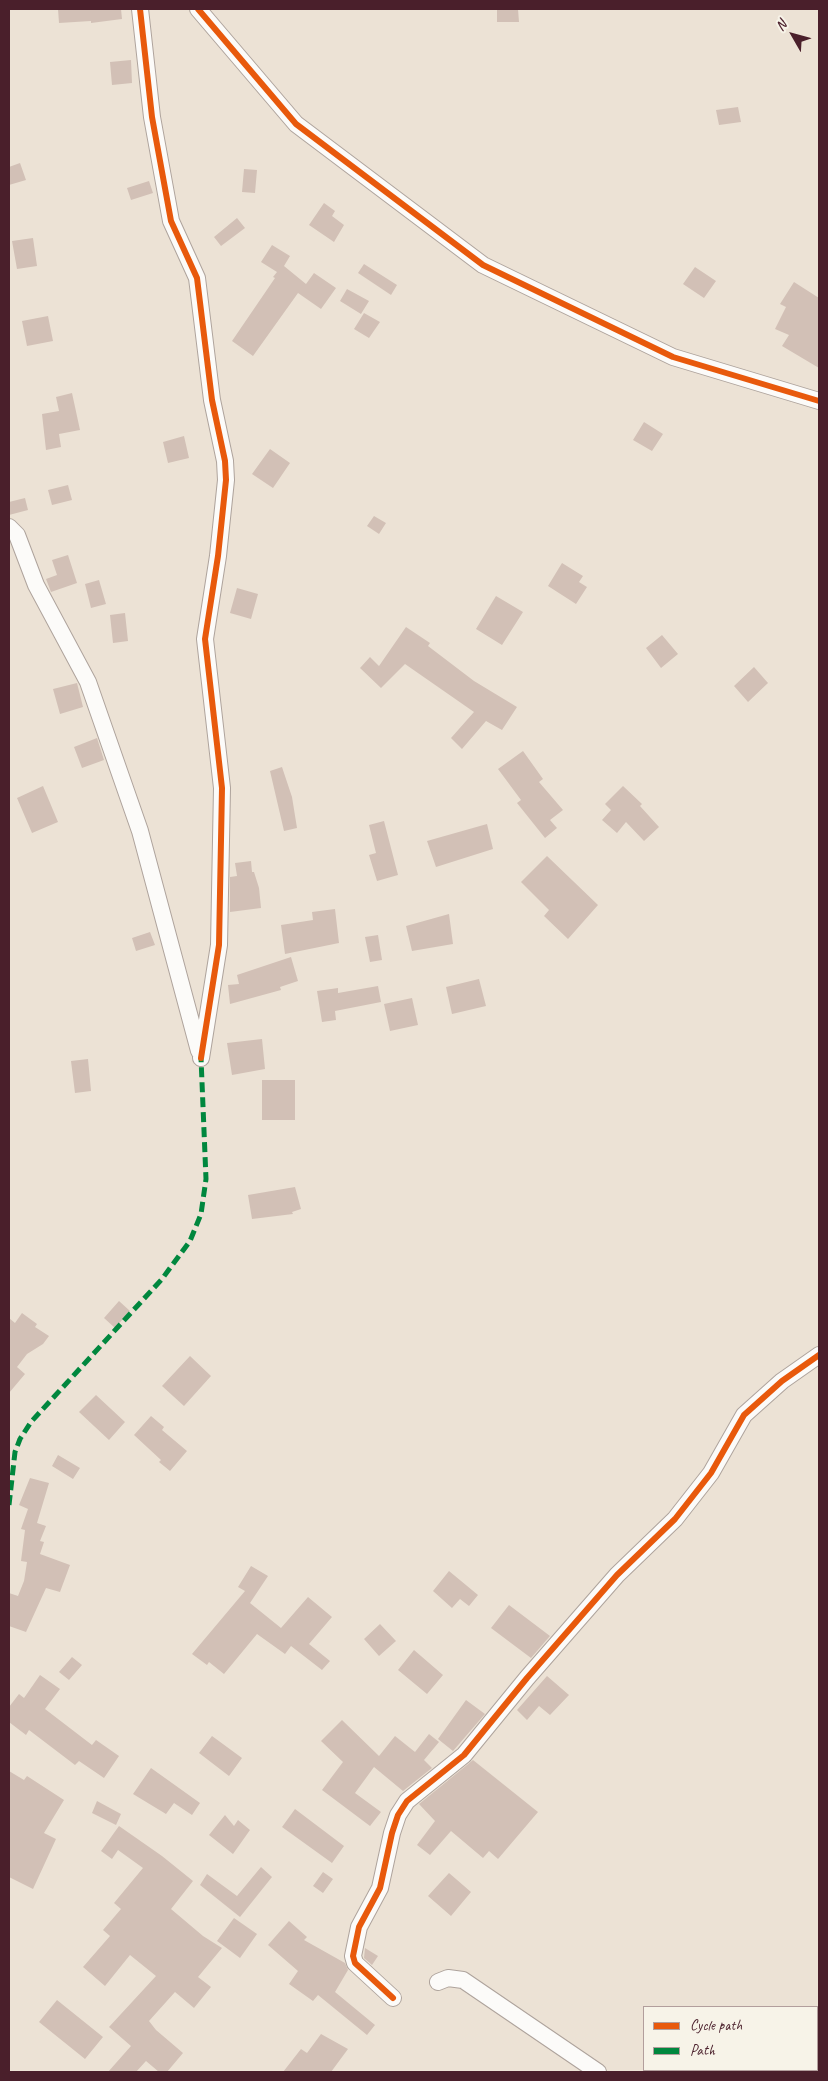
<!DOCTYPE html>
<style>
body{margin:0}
#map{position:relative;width:828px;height:2081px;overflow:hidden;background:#ece2d5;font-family:Caveat,sans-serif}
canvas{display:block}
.frame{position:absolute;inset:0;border:10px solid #4a1f2b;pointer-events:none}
.legend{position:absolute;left:643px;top:2006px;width:175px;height:65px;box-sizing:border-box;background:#f7f3e8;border:1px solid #b29e9c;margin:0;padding:6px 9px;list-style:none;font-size:15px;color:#4a1f2b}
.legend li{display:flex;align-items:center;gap:10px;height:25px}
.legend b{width:25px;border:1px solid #b29e9c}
.north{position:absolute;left:768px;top:10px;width:50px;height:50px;-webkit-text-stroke:4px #f7f3e8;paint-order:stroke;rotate:308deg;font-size:14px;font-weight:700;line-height:20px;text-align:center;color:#4a1f2b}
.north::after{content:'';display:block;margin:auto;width:18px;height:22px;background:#4a1f2b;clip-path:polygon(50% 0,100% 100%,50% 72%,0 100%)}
</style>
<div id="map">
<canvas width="828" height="2081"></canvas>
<div class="frame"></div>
<ul class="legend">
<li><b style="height:6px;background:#e8590c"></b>Cycle path</li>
<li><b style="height:6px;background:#00873e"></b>Path</li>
</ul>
<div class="north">N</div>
</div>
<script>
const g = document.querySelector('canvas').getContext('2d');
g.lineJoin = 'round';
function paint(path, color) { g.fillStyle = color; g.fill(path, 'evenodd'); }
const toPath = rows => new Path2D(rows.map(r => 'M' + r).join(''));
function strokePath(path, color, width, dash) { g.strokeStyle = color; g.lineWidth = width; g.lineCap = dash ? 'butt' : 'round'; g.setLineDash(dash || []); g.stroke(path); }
paint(toPath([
 [58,9,121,9,122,19,91,23,91,21,59,23],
 [497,9,518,9,519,22,497,22],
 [131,60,132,83,112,85,110,62],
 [738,107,741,122,719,125,716,110],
 [20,163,26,180,9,185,9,167],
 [244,169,257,170,255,193,242,192],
 [149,181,153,193,131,200,127,188],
 [324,203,335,211,332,216,344,225,334,242,309,225],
 [237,218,245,228,221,246,214,237],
 [33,238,37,266,17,269,12,241],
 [272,245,290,256,284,266,306,284,314,273,336,288,321,309,298,293,253,356,232,341,275,278,273,277,277,272,261,262],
 [364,264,397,285,391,295,358,273],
 [695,267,716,281,704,298,683,284],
 [794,282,819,298,819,368,782,346,789,335,775,329,786,307,780,304],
 [347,289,369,301,361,314,340,301],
 [364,313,380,322,369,338,354,329],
 [48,316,53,341,27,346,22,321],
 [72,393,80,430,59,434,61,447,46,450,42,414,59,411,56,397],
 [644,422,663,434,652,451,633,440],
 [184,436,189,458,168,463,163,442],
 [270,449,290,463,273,488,252,474],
 [68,485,72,500,52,505,48,490],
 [25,498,28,510,9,515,9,502],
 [374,516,386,523,379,534,367,526],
 [68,555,77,583,51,592,46,579,57,575,52,560],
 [562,563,583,576,579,582,587,587,576,604,548,586],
 [99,580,106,604,91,608,85,584],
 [237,588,258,594,251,619,230,613],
 [496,596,523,612,502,645,476,629],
 [125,613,128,641,113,643,110,615],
 [406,627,430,643,428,646,474,681,517,707,502,730,486,721,462,749,451,738,474,712,405,664,381,688,360,668,370,657,379,666],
 [662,635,678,654,661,668,646,648],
 [754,667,768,683,748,702,734,686],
 [77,683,83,707,60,714,53,689],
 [97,738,104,760,82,768,74,747],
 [523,751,543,779,539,782,563,810,550,820,557,828,545,838,517,803,521,800,498,769],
 [282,767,292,797,297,828,284,831,270,771],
 [43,786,58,822,32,833,17,798],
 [623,786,642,804,640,806,659,827,644,841,626,822,617,833,602,820,611,810,605,804],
 [384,821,398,875,377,881,369,855,376,853,369,825],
 [487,824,493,849,436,867,427,841],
 [547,856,598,905,568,939,544,916,549,910,521,882],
 [251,861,252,872,254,872,259,888,261,908,230,912,230,877,237,876,235,863],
 [335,909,339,943,285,954,281,925,313,920,312,912],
 [449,914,453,944,412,951,406,926],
 [150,932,155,945,136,951,132,938],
 [378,935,382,960,370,962,365,937],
 [291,957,298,981,280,987,281,990,230,1004,228,985,239,984,237,975],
 [479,979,486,1006,452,1014,446,987],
 [378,986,381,1002,335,1011,336,1020,322,1022,317,991,338,988,338,993],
 [412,998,418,1025,390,1031,384,1004],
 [262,1039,265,1069,232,1075,227,1043],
 [88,1059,91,1091,75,1093,71,1061],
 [262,1080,295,1080,295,1120,262,1120],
 [295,1187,301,1209,292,1212,293,1214,252,1219,248,1195],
 [119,1301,130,1311,115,1328,104,1318],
 [22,1313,37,1324,35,1327,49,1336,43,1344,27,1354,17,1367,25,1374,9,1393,9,1318,15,1323],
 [190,1356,211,1376,184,1406,162,1386],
 [96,1395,125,1422,109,1440,79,1412],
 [151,1416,164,1427,162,1430,187,1451,170,1471,159,1462,161,1460,134,1435],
 [58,1455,80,1468,73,1479,52,1466],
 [30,1478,49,1483,37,1523,46,1526,40,1541,44,1542,40,1554,70,1565,60,1592,46,1588,26,1632,9,1626,9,1593,18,1596,24,1581,27,1562,21,1561,25,1530,21,1529,28,1509,19,1505],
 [251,1566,268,1576,250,1603,281,1628,308,1597,332,1617,309,1644,330,1661,322,1670,291,1646,285,1654,257,1634,224,1674,209,1662,207,1665,192,1654,245,1591,238,1587],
 [449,1571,478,1595,469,1606,460,1599,452,1608,433,1591],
 [509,1605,550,1636,531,1658,491,1628],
 [380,1624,396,1641,379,1656,364,1639],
 [414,1650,443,1675,427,1694,398,1670],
 [72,1657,82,1665,69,1680,59,1672],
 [40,1675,60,1689,45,1709,92,1745,96,1740,119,1756,104,1778,79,1761,75,1765,29,1730,26,1735,9,1722,9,1707,19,1694,24,1698],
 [547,1676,569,1695,550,1715,539,1706,527,1720,517,1710],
 [466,1700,485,1714,453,1751,438,1739],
 [342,1720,379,1756,395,1736,415,1752,429,1734,439,1742,424,1760,432,1768,403,1791,374,1767,355,1793,381,1812,370,1826,322,1790,343,1762,321,1741],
 [212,1736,242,1758,229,1776,199,1753],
 [473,1760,538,1812,498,1859,489,1851,483,1858,451,1831,430,1855,417,1845,435,1821,419,1804],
 [151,1768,200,1803,192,1815,174,1803,166,1814,133,1794],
 [9,1771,24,1780,27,1776,64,1800,44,1833,56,1839,33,1889,9,1877],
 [97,1801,121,1814,116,1825,92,1813],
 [295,1809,344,1846,332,1863,282,1827],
 [225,1815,234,1826,238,1820,250,1830,233,1854,209,1835],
 [119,1826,162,1856,193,1881,171,1909,203,1936,222,1948,198,1977,211,1987,194,2008,175,1992,149,2021,156,2030,183,2053,167,2072,159,2072,146,2061,136,2072,108,2072,131,2046,109,2027,156,1976,130,1955,105,1986,83,1967,110,1936,103,1930,121,1909,114,1903,143,1868,118,1850,112,1859,101,1851],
 [261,1867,272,1877,240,1917,200,1885,207,1874,237,1896],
 [323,1872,333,1879,323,1893,313,1886],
 [449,1873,471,1892,451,1916,428,1896],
 [234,1918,257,1934,240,1958,217,1941],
 [289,1921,307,1937,304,1940,345,1963,348,1970,335,1992,375,2025,367,2035,318,1995,313,2001,289,1984,298,1971,268,1945],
 [365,1948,378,1956,372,1965,364,1958],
 [57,2000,103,2037,85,2059,39,2022],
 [321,2034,348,2049,331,2072,283,2072,301,2049,307,2053]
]), '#d2c0b6');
const minor = toPath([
 [140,9,152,117,171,221,197,278,212,400,225,461,226,480,218,556,205,639,222,788,219,945,201,1058],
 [198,9,296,124,483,265,673,357,819,401],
 [9,527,17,535,36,585,88,682,140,831,199,1051],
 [438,1982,448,1978,463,1980,598,2072],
 [393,1998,355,1963,353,1956,359,1927,380,1888,392,1833,398,1815,407,1801,464,1755,527,1678,617,1575,675,1519,711,1473,744,1415,782,1381,819,1355]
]);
strokePath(minor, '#aea39c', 18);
strokePath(minor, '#fcfbf9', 16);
strokePath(toPath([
 [9,1505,15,1452,20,1439,31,1422,162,1279,190,1241,201,1214,206,1179,201,1058]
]), '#00873e', 5, [10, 5]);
strokePath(toPath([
 [140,9,152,117,171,221,197,278,212,400,225,461,226,480,218,556,205,639,222,788,219,945,201,1058],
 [198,9,296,124,483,265,673,357,819,401],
 [393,1998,355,1963,353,1956,359,1927,380,1888,392,1833,398,1815,407,1801,464,1755,527,1678,617,1575,675,1519,711,1473,744,1415,782,1381,819,1355]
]), '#e8590c', 6);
</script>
